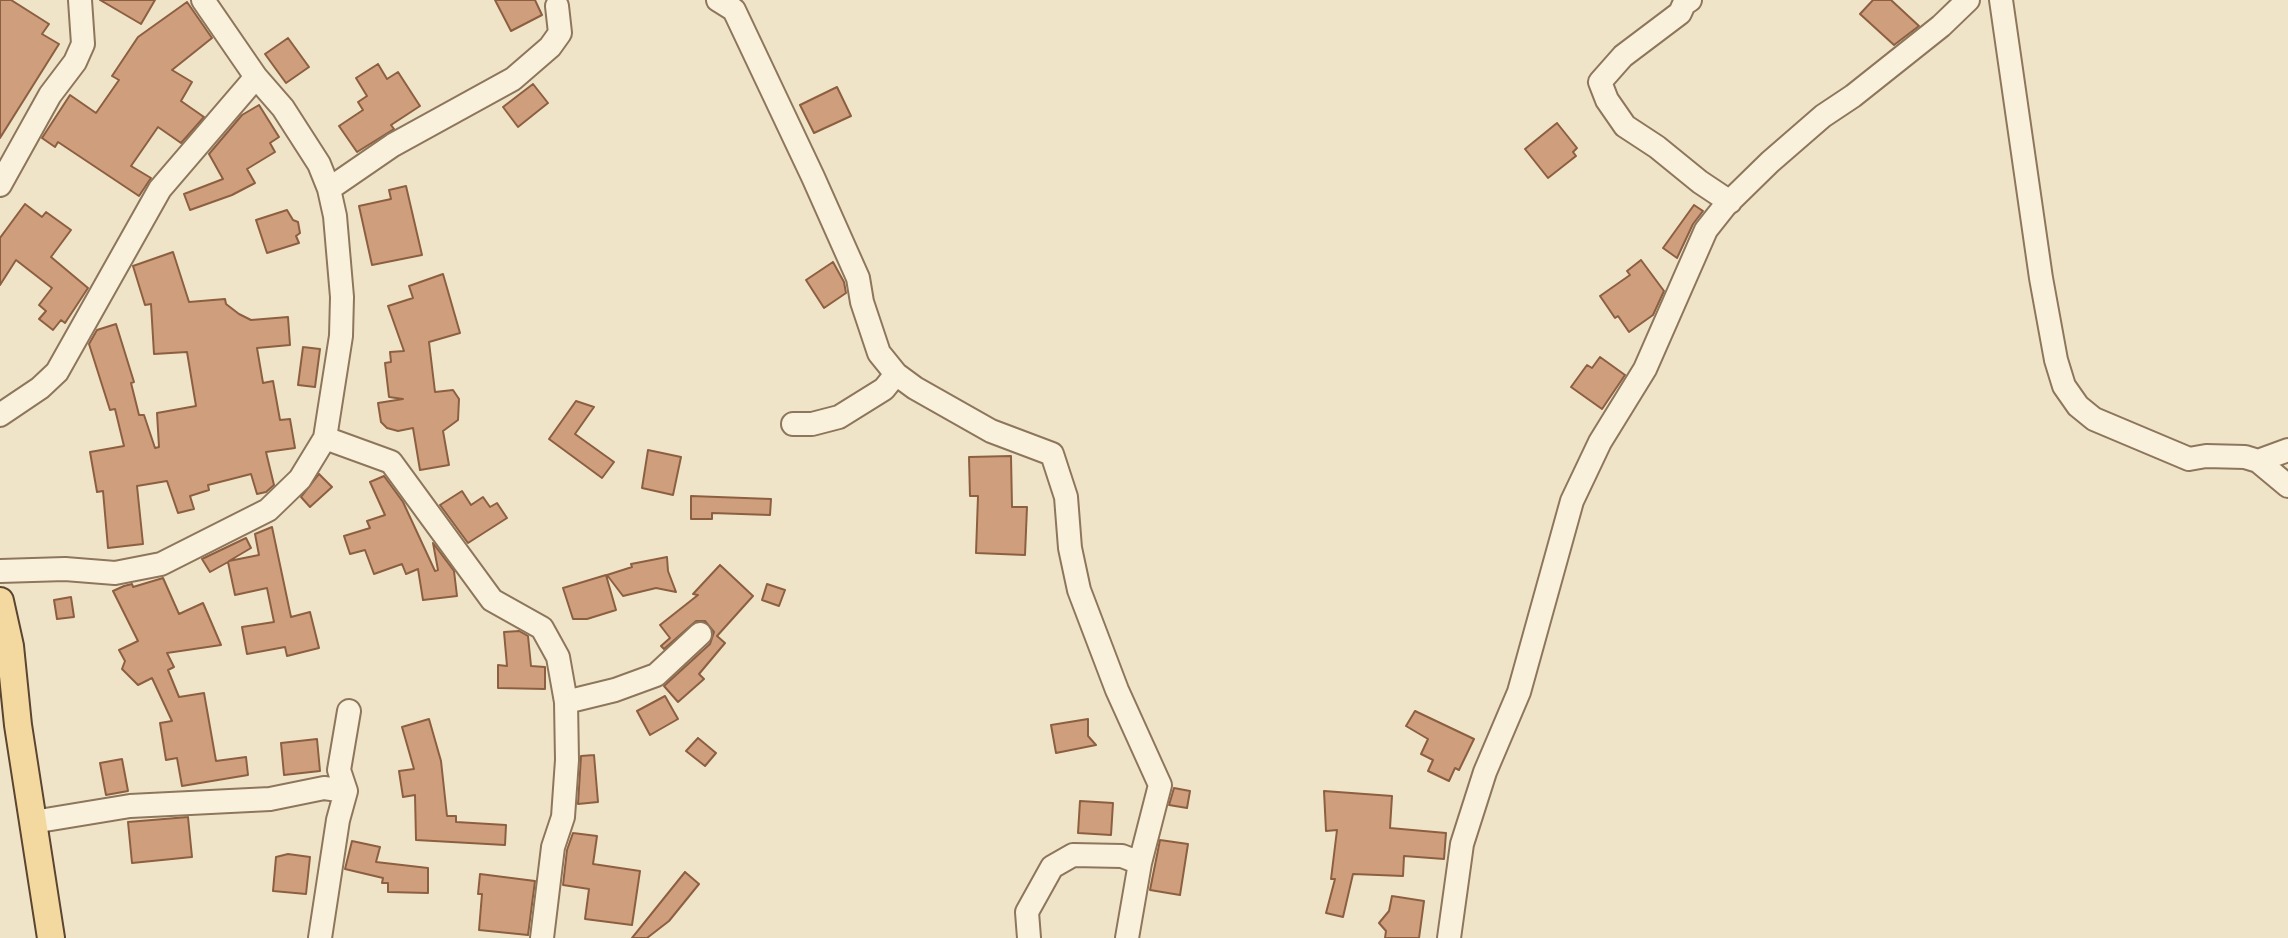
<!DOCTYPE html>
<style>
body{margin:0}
canvas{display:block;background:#f0e4c8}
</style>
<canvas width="2288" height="938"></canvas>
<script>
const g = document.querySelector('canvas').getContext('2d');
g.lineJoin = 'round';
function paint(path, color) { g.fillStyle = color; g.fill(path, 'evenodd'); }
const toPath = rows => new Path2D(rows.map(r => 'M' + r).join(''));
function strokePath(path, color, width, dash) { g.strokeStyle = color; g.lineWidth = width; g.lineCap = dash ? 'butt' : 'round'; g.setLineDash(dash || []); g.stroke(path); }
const building = toPath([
 [0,0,11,0,49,24,42,34,59,44,0,138,0,0],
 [100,0,155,0,141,24,100,0],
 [495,0,535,0,542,15,511,31,495,0],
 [1873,0,1891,0,1919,26,1894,45,1860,14,1873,0],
 [187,2,212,38,172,70,192,82,181,101,204,117,181,143,158,127,131,166,151,178,139,196,58,142,55,147,42,138,70,95,96,113,119,80,112,76,138,37,187,2],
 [288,38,309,67,286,83,265,54,288,38],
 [378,64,387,79,398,72,420,106,391,125,394,129,357,152,339,126,363,110,358,102,367,96,356,78,378,64],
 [533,84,548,103,518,127,503,107,533,84],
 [837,87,851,116,814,133,800,105,837,87],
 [259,105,279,137,270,143,275,152,247,169,255,183,232,195,190,210,184,194,223,179,209,154,242,115,259,105],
 [1557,123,1577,148,1573,152,1576,156,1548,178,1525,149,1557,123],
 [406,186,422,255,372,265,359,206,391,199,389,190,406,186],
 [25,204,42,217,46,212,71,230,51,257,88,288,65,323,61,320,53,330,39,319,46,311,39,305,52,288,16,260,0,285,0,238,25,204],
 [1694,205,1703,211,1693,224,1677,258,1663,248,1694,205],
 [287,210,293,220,298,222,300,233,296,236,299,243,267,253,256,220,287,210],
 [173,252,189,302,225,299,226,304,239,314,251,320,288,317,290,345,257,348,263,383,273,381,280,420,290,419,295,448,266,452,274,485,266,492,257,494,251,474,208,485,209,490,190,496,194,509,178,513,167,481,137,486,143,544,108,548,103,491,97,492,90,452,124,446,115,409,110,410,89,344,97,330,116,324,134,382,131,383,139,415,144,415,155,448,159,447,157,413,196,406,187,352,154,354,151,304,145,305,133,266,173,252],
 [1641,260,1664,291,1653,315,1629,332,1618,316,1615,318,1600,296,1630,275,1627,271,1641,260],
 [833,262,844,282,846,293,824,308,806,280,833,262],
 [443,274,460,333,429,342,435,392,453,390,459,399,458,420,443,431,449,465,420,470,413,428,398,431,387,428,381,422,378,403,403,399,389,397,385,363,391,362,390,352,404,351,388,306,413,298,409,286,443,274],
 [303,347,320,349,315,387,298,385,303,347],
 [1600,357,1625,375,1602,409,1571,387,1587,365,1592,368,1600,357],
 [576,401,594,407,575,434,614,462,602,478,549,439,576,401],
 [648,450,681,457,673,495,642,488,648,450],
 [1011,456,1012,507,1027,507,1025,555,976,553,978,496,970,496,969,457,1011,456],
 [319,474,332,487,310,507,301,497,319,474],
 [384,476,403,502,435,571,438,570,433,543,454,571,457,596,423,600,418,569,406,574,402,564,374,574,365,550,350,554,344,536,370,528,367,521,385,515,370,482,384,476],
 [462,491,471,505,483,497,490,507,497,503,507,518,468,543,440,505,462,491],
 [691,496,771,499,770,515,712,513,712,519,691,519,691,496],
 [272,527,291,617,310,612,319,648,287,656,285,647,247,654,242,627,274,622,267,588,235,595,228,562,210,572,202,559,246,538,251,548,229,561,259,555,255,534,272,527],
 [667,557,668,571,676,592,656,588,623,596,607,575,632,567,631,564,667,557],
 [720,565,753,596,717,636,725,643,699,674,704,679,678,702,664,686,710,644,714,632,705,621,696,621,664,649,661,646,670,638,660,625,698,595,693,594,720,565],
 [606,575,616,610,587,619,573,619,563,588,606,575],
 [163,578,179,614,203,603,221,645,167,653,174,667,168,670,179,697,204,693,216,761,246,757,248,775,182,786,177,758,166,760,160,723,172,721,152,678,138,685,122,669,125,661,119,650,138,641,113,591,124,586,132,584,133,587,163,578],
 [767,584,785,590,779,606,762,600,767,584],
 [71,597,74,617,57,619,54,600,71,597],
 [519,631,528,636,531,666,545,667,545,689,498,688,498,665,507,666,504,632,519,631],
 [665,696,678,719,650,735,637,711,665,696],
 [1415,711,1474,739,1459,770,1455,768,1449,781,1428,771,1433,760,1421,754,1428,739,1406,726,1415,711],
 [429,719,441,761,447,816,456,816,456,822,506,825,505,845,416,840,415,795,403,797,399,771,414,769,402,727,429,719],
 [1088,719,1088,736,1096,745,1056,753,1051,725,1088,719],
 [698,738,716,753,705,766,686,751,698,738],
 [317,739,320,771,284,775,281,743,317,739],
 [594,755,598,802,578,804,581,756,594,755],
 [122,759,128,791,106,795,100,763,122,759],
 [1174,788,1190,791,1187,808,1169,805,1174,788],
 [1324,791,1392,796,1390,828,1446,833,1444,859,1404,856,1403,876,1353,874,1343,917,1326,913,1335,879,1331,879,1337,830,1326,831,1324,791],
 [1080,801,1113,803,1111,835,1078,833,1080,801],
 [188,817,192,857,132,863,128,822,188,817],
 [573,833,597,836,593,864,640,871,632,925,585,919,589,889,563,885,567,850,573,833],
 [1160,840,1188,844,1180,895,1150,890,1160,840],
 [352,841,380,847,376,862,428,868,428,893,388,892,388,883,382,883,383,878,345,869,352,841],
 [288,854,310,857,306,894,273,891,276,857,288,854],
 [685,872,699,884,669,921,647,938,632,938,685,872],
 [480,874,535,881,528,935,479,930,482,894,478,894,480,874],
 [1392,896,1424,901,1419,938,1385,938,1386,931,1379,923,1389,911,1392,896]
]);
paint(building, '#cf9f7d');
strokePath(building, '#8d5f41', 2);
const minor = toPath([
 [718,0,734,10,813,177,858,278,862,302,879,353,896,374,915,388,991,431,1052,454,1066,497,1070,548,1079,590,1117,690,1160,785,1140,863,1127,938],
 [1690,0,1684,4,1680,13,1623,56,1600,82,1607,100,1625,126,1657,147,1700,182,1730,202],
 [2001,0,2041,278,2056,360,2064,386,2078,406,2094,419,2189,459,2206,456,2245,457,2258,461,2288,486],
 [0,185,50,95,75,62,83,44,80,0],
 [329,189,393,145,513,79,550,47,560,33,557,6],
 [0,415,40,388,57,372,160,189,256,77],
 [793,424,812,424,839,417,884,389,896,374],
 [325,438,391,462,492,600,542,628,558,657,566,702,567,760,563,817,553,847,542,938],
 [2258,461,2288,450],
 [0,571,65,569,115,573,161,564,268,510,300,479,325,438,341,336,342,297,335,216,329,189,319,164,283,108,256,77,203,0],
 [566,702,615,690,656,675,700,634],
 [346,791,339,770,349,711],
 [33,822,130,806,270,799,324,788,346,791,338,820,320,938],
 [1029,938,1027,912,1052,867,1073,855,1122,856,1140,863],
 [1449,938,1462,844,1485,772,1519,692,1572,501,1600,442,1645,369,1706,230,1725,206,1770,162,1823,116,1853,96,1941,26,1968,0]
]);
const major = toPath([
 [0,601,10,646,18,725,51,938]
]);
strokePath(minor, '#8d765c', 26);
strokePath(major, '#5b4430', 30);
strokePath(minor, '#faf1dc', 22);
strokePath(major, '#f3d9a0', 26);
</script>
